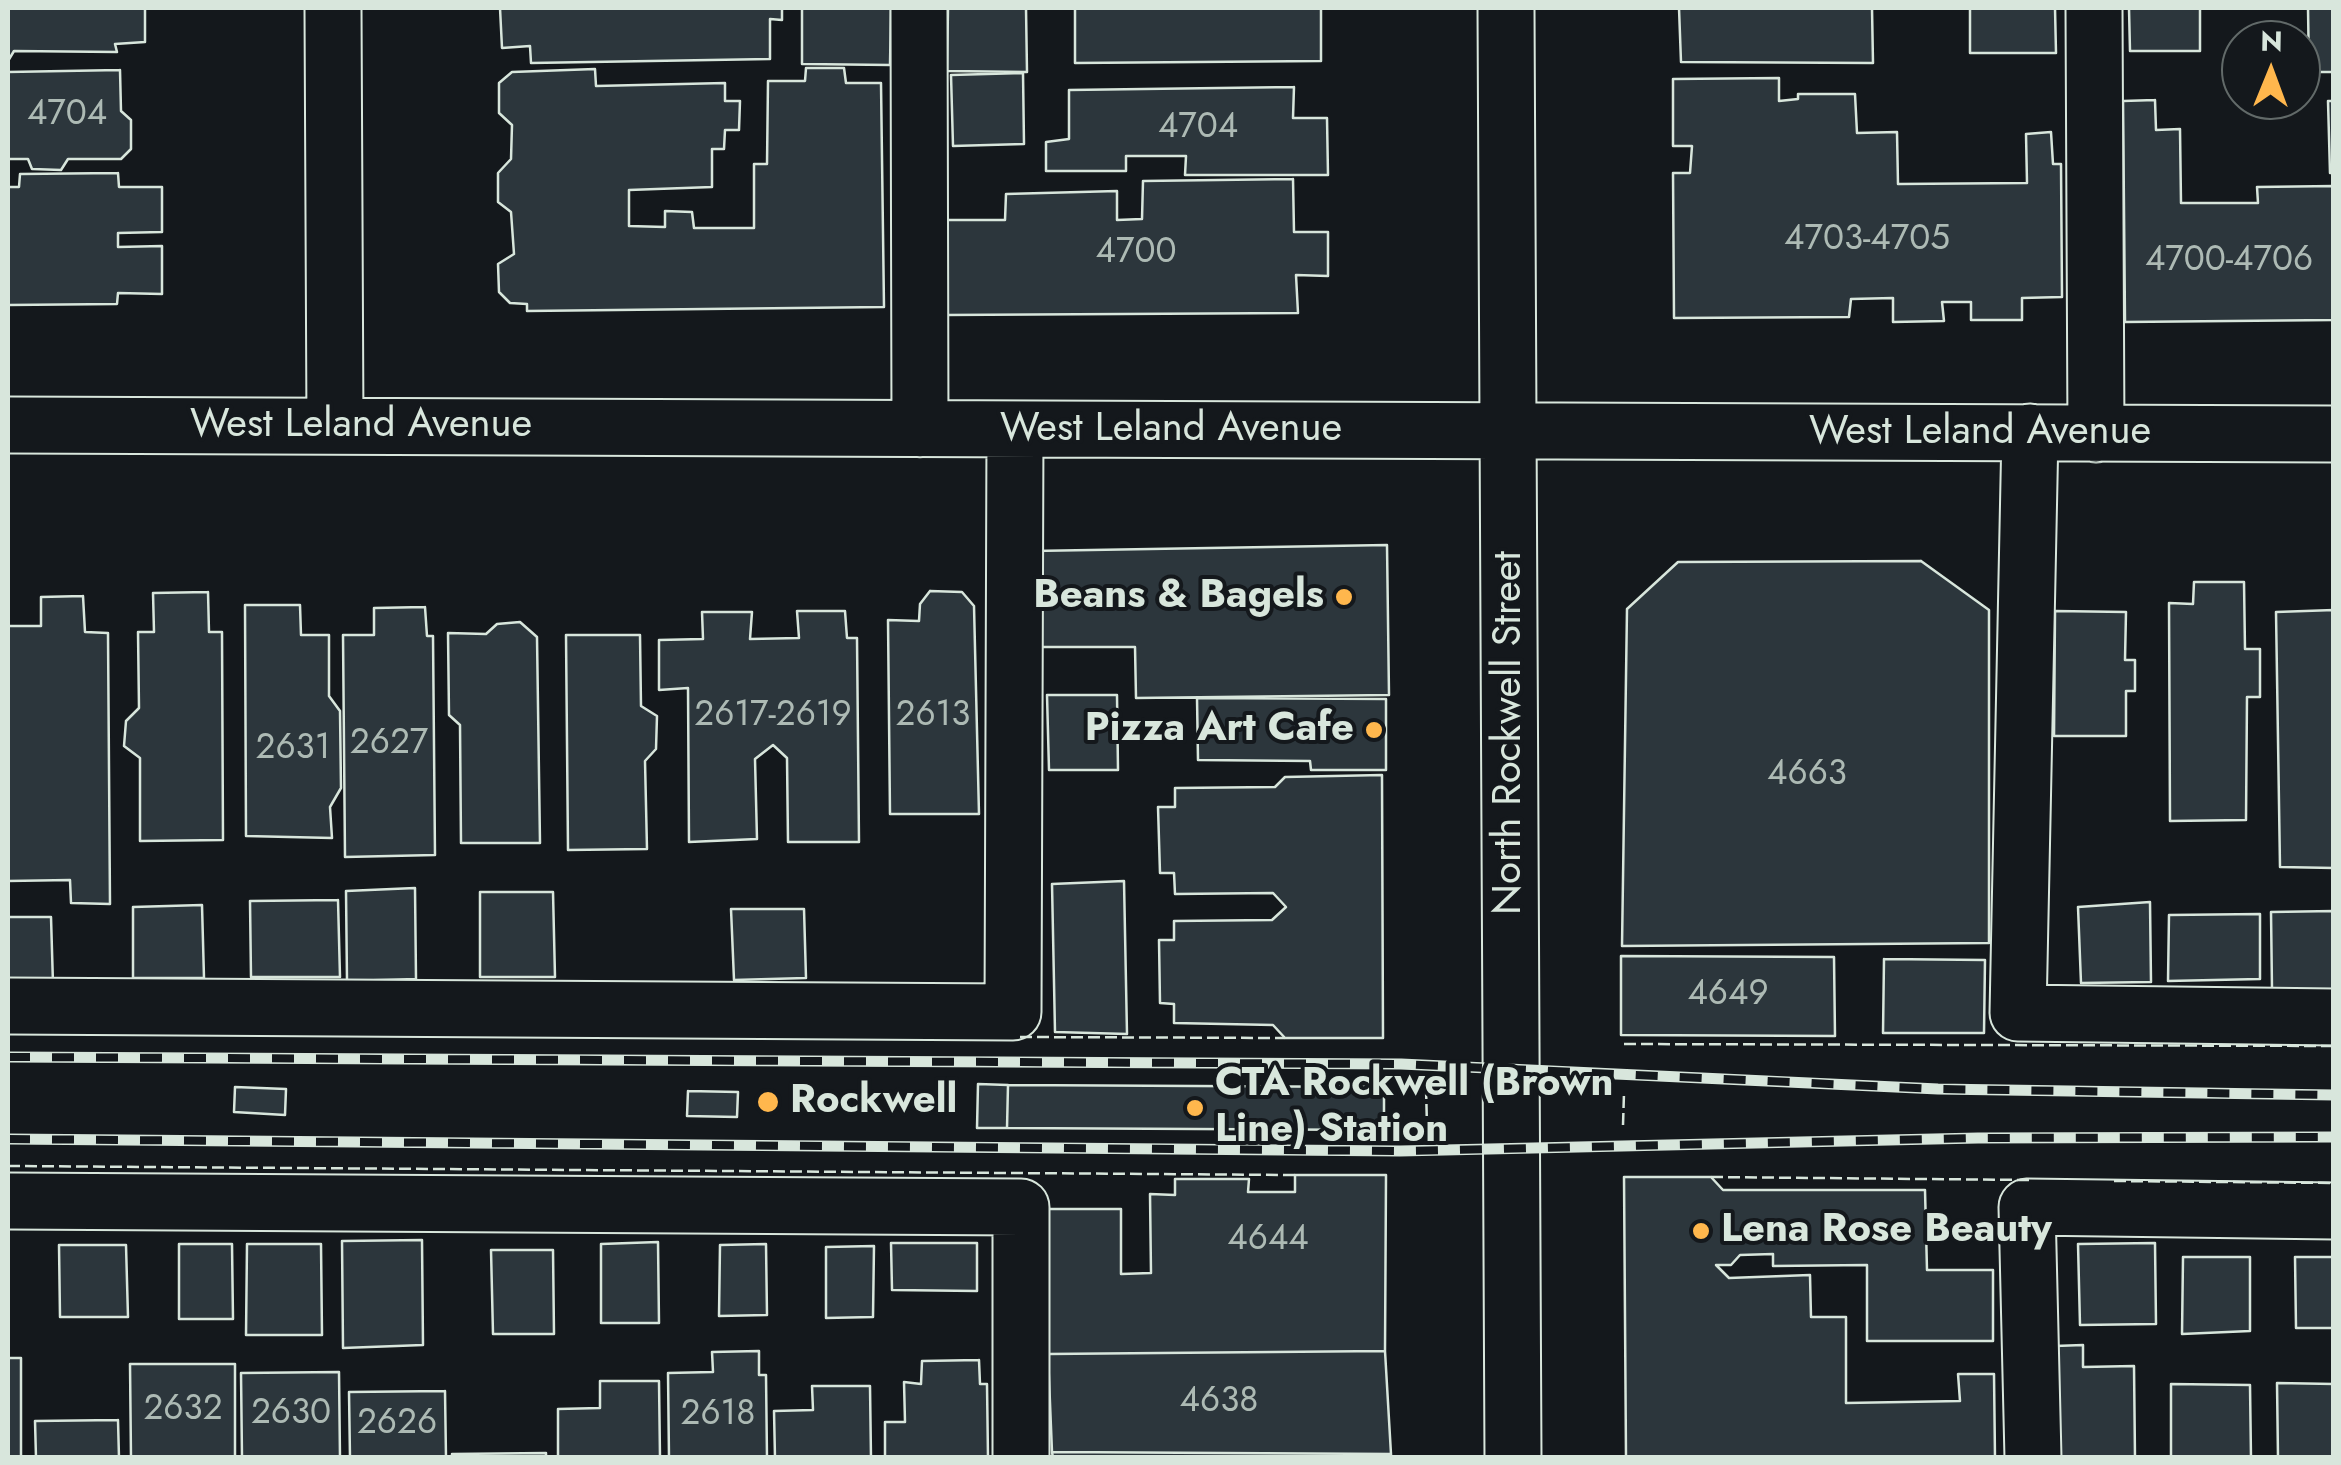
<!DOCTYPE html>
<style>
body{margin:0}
#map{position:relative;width:2341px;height:1465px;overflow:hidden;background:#14181c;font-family:Jost,sans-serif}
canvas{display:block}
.frame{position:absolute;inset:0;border:10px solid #d8e6dc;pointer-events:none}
.north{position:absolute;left:2221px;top:20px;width:100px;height:100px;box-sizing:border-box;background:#14181c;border:2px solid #626a69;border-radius:50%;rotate:1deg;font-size:28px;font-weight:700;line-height:40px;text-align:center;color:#d8e6dc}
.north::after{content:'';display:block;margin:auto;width:35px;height:45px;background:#ffb74d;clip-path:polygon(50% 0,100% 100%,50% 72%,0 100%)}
</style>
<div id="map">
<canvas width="2341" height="1465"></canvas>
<div class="frame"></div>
<div class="north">N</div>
</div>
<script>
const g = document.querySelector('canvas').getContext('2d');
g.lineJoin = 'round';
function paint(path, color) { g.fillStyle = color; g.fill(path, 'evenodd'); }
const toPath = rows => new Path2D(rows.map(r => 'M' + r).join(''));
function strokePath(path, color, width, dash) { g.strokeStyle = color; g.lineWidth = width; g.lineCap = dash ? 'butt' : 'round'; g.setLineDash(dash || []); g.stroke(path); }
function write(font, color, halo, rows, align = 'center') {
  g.font = font + ' Jost,sans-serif'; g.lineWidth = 8; g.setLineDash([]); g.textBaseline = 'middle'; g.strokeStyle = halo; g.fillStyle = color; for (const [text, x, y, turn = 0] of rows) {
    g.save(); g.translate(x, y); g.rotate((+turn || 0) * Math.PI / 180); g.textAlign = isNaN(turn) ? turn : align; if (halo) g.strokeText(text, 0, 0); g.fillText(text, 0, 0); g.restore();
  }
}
const building = toPath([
 [8,8,145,8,145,42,115,44,117,52,14,51,8,61,8,8],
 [500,8,782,8,782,20,770,19,770,59,531,63,530,46,502,48,500,8],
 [802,8,891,8,890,65,802,64,802,8],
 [948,8,1026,8,1027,72,947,71,948,8],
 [1075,8,1321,8,1321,61,1075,63,1075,8],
 [1679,8,1872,8,1873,63,1681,62,1679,8],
 [1970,8,2055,8,2056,53,1970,53,1970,8],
 [2129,8,2200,8,2200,51,2130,51,2129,8],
 [2308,8,2334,8,2334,72,2309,72,2308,8],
 [806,68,844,68,846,83,881,83,884,307,527,311,527,304,510,303,499,292,498,264,514,254,511,212,498,202,498,173,511,159,512,125,499,113,499,83,512,72,595,69,596,86,725,83,725,101,740,101,739,130,725,130,724,149,712,149,712,187,629,190,629,226,665,227,665,211,692,212,694,228,754,228,754,164,767,164,768,81,805,81,806,68],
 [120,70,121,111,131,120,131,149,121,159,68,159,61,170,32,169,28,159,8,159,8,72,120,70],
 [1023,73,1024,144,953,146,951,75,1023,73],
 [1779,78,1779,101,1798,99,1798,94,1855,94,1857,133,1897,132,1898,184,2027,183,2026,134,2051,132,2053,164,2061,164,2062,297,2022,298,2022,320,1971,320,1971,302,1942,302,1944,321,1893,322,1893,298,1851,299,1849,317,1674,318,1673,173,1690,173,1692,146,1673,146,1673,79,1779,78],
 [1294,87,1293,118,1327,118,1328,175,1185,175,1186,156,1126,156,1126,171,1046,171,1046,142,1069,139,1069,90,1294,87],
 [2155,100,2156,130,2180,129,2181,203,2258,203,2257,187,2334,186,2334,320,2125,322,2123,101,2155,100],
 [2328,101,2334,101,2334,173,2330,173,2328,101],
 [118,173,119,187,162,187,162,232,118,233,118,247,162,246,162,294,118,293,117,304,8,305,8,187,19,187,20,174,118,173],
 [1293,179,1294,232,1328,232,1328,276,1296,275,1298,313,945,315,944,220,1005,220,1006,194,1117,191,1117,220,1142,219,1143,181,1293,179],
 [1387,545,1389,695,1136,698,1135,647,1034,647,1032,551,1387,545],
 [1921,561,1989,610,1989,943,1622,946,1627,609,1678,562,1921,561],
 [2194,582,2244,582,2245,649,2260,649,2260,697,2247,697,2246,820,2170,821,2169,603,2193,604,2194,582],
 [930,591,962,592,974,606,979,814,890,814,888,620,919,621,920,604,930,591],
 [208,592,209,632,222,632,223,840,140,841,140,758,124,746,126,721,139,708,138,632,154,632,153,593,208,592],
 [83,596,85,632,108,633,110,904,71,903,70,880,8,881,8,626,41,626,41,597,83,596],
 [245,605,300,605,301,635,329,635,329,696,340,711,341,788,330,807,332,838,246,836,245,605],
 [425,607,427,636,433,636,435,855,345,857,343,635,374,635,374,608,425,607],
 [2334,610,2334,868,2280,867,2276,612,2334,610],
 [797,611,845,611,847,638,857,638,859,842,788,842,787,758,773,745,755,759,757,839,689,842,688,688,659,690,659,640,703,639,702,612,752,612,750,639,799,638,797,611],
 [2055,611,2126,612,2125,660,2135,660,2135,691,2126,691,2126,736,2054,736,2055,611],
 [520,622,537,637,540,843,461,843,460,725,449,715,448,633,486,634,497,624,520,622],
 [566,635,640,635,641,706,657,716,656,749,645,761,647,849,568,850,566,635],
 [1047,695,1117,695,1118,770,1049,770,1047,695],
 [1197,698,1386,699,1386,770,1311,770,1310,761,1198,760,1197,698],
 [1382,775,1383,1038,1285,1038,1273,1025,1174,1023,1174,1004,1160,1003,1159,940,1174,940,1174,921,1272,920,1286,907,1273,893,1175,894,1174,873,1160,873,1158,807,1175,807,1175,788,1275,787,1285,777,1382,775],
 [1124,881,1127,1034,1055,1032,1052,884,1124,881],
 [415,888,416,979,347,981,346,891,415,888],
 [480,892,553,892,555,977,480,977,480,892],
 [338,900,340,977,251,977,250,901,338,900],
 [2150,902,2151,982,2081,983,2078,907,2150,902],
 [202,905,204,978,133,978,133,907,202,905],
 [731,909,804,909,806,978,734,980,731,909],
 [2334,911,2334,991,2272,990,2271,912,2334,911],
 [2260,914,2260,979,2168,981,2169,915,2260,914],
 [8,917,51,917,53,984,8,984,8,917],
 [1621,956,1834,957,1835,1036,1621,1035,1621,956],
 [1884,959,1985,960,1984,1033,1883,1033,1884,959],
 [978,1084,1008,1085,1007,1128,977,1128,978,1084],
 [1008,1085,1384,1087,1384,1130,1007,1128,1008,1085],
 [235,1087,286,1089,285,1115,234,1112,235,1087],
 [688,1091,738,1092,737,1117,687,1116,688,1091],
 [1295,1175,1386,1175,1385,1351,1048,1354,1047,1209,1121,1209,1121,1274,1151,1273,1150,1194,1175,1195,1175,1179,1249,1179,1248,1192,1295,1192,1295,1175],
 [1624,1177,1711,1177,1723,1190,1925,1190,1927,1270,1993,1270,1993,1341,1867,1341,1867,1265,1773,1266,1773,1254,1740,1255,1731,1265,1716,1265,1729,1278,1810,1275,1811,1317,1846,1317,1846,1403,1960,1401,1958,1374,1994,1374,1995,1458,1626,1458,1624,1177],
 [422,1240,423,1345,343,1348,342,1241,422,1240],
 [658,1242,659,1323,601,1323,601,1244,658,1242],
 [891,1243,977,1243,977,1291,892,1290,891,1243],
 [2155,1243,2156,1324,2080,1325,2078,1244,2155,1243],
 [179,1244,232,1244,233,1319,179,1319,179,1244],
 [247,1244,321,1244,322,1335,246,1335,247,1244],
 [766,1244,767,1315,719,1316,720,1245,766,1244],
 [59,1245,126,1245,128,1317,60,1317,59,1245],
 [874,1246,873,1317,826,1318,826,1247,874,1246],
 [491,1250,553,1250,554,1334,493,1334,491,1250],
 [2183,1257,2250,1257,2250,1331,2182,1334,2183,1257],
 [2295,1257,2334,1257,2334,1328,2296,1328,2295,1257],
 [2083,1345,2083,1367,2134,1366,2135,1458,2056,1458,2055,1346,2083,1345],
 [759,1351,759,1375,766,1375,767,1458,669,1458,668,1373,713,1372,712,1352,759,1351],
 [1385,1351,1391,1454,1052,1452,1048,1354,1385,1351],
 [8,1358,21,1358,21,1458,8,1458,8,1358],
 [979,1360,980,1384,987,1384,988,1458,885,1458,885,1422,905,1422,904,1382,921,1384,922,1361,979,1360],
 [130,1364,235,1364,235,1458,131,1458,130,1364],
 [339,1372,340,1458,242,1458,241,1373,339,1372],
 [600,1381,659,1381,660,1458,558,1458,558,1409,600,1408,600,1381],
 [2277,1383,2334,1384,2334,1458,2278,1458,2277,1383],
 [2171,1384,2250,1385,2251,1458,2171,1458,2171,1384],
 [812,1386,870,1386,871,1458,775,1458,774,1411,813,1410,812,1386],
 [445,1391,446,1458,350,1458,349,1392,445,1391],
 [118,1420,119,1458,36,1458,35,1421,118,1420],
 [1052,1452,1391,1454,1391,1458,1053,1458,1052,1452],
 [546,1453,546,1458,452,1458,452,1454,546,1453]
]);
paint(building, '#2c363c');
strokePath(building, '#d8e6dc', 2.5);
const minor = toPath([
 [333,8,335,426],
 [919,8,920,429],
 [1506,8,1513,1458],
 [2094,8,2096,434],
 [8,425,2334,434],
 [2030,432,2018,1013,2334,1017],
 [8,1006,1013,1012,1015,429],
 [8,1201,1021,1207,1021,1458],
 [2033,1458,2027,1207,2334,1211]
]);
strokePath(minor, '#d8e6dc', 59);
strokePath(minor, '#14181c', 55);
const rail = toPath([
 [8,1057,1401,1064,1938,1089,2334,1095],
 [8,1139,1400,1151,1978,1138,2334,1137]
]);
strokePath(rail, '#d8e6dc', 11);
strokePath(rail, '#14181c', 8, [22]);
strokePath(toPath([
 [1020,1037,1285,1038],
 [1624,1044,2334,1046],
 [1426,1087,1427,1127],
 [1623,1125,1624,1093],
 [8,1166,1295,1175],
 [1711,1177,2029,1180],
 [2114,1181,2334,1183]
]), '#d8e6dc', 2.5, [12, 5]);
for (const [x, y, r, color] of [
 [1344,597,10,"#ffb74d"],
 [1374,730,10,"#ffb74d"],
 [768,1102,12,"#ffb74d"],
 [1195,1108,10,"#ffb74d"],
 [1701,1231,10,"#ffb74d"]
]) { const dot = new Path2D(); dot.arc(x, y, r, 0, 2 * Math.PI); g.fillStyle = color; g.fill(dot); strokePath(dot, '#14181c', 4); }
write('35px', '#adbab4', null, [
 ["4704",67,116],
 ["4704",1198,129],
 ["4703-4705",1867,241],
 ["4700",1136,254],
 ["4700-4706",2229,262],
 ["2617-2619",773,717],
 ["2613",933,717],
 ["2627",389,745],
 ["2631",293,750],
 ["4663",1807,776],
 ["4649",1728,996],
 ["4644",1268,1241],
 ["4638",1219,1403],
 ["2632",183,1411],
 ["2630",291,1415],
 ["2618",718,1416],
 ["2626",397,1425]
]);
write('40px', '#d8e6dc', '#14181c', [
 ["West Leland Avenue",361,426],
 ["West Leland Avenue",1171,430],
 ["West Leland Avenue",1980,433],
 ["North Rockwell Street",1510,733,-90]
]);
write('bold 40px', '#d8e6dc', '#14181c', [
 ["Beans & Bagels",1324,597,"right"],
 ["Pizza Art Cafe",1354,730,"right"],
 ["CTA Rockwell (Brown",1215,1085],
 ["Line) Station",1215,1131],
 ["Rockwell",790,1102],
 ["Lena Rose Beauty",1721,1231]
], 'left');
</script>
